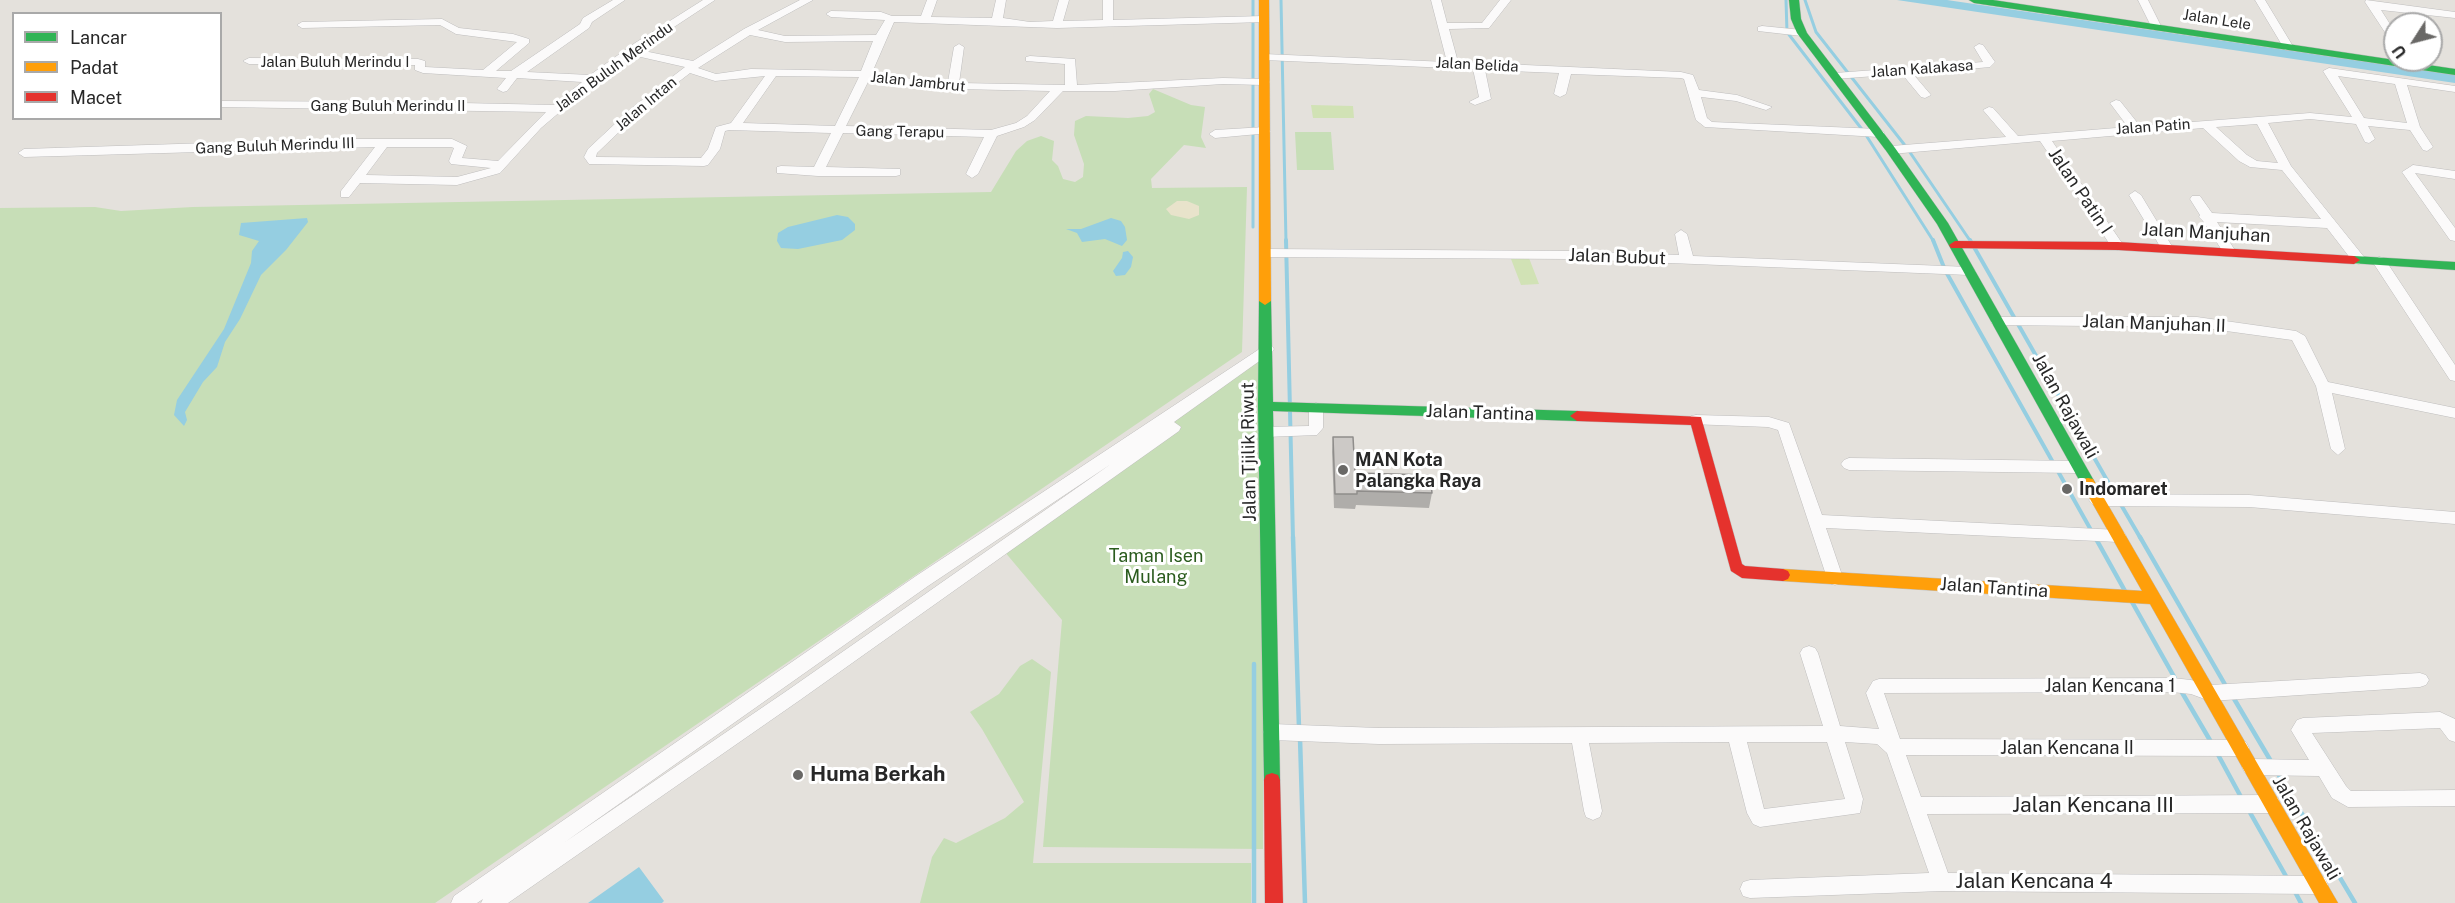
<!DOCTYPE html>
<style>
body{margin:0}
#map{position:relative;width:2455px;height:903px;overflow:hidden;background:#e4e1dc;font-family:"Public Sans",sans-serif}
canvas{display:block}
.legend{position:absolute;left:12px;top:12px;width:210px;height:108px;box-sizing:border-box;background:#fff;border:2px solid #a9a9a9;margin:0;padding:8px 10px;list-style:none;font-size:18px;color:#272727}
.legend li{display:flex;align-items:center;gap:12px;height:30px}
.legend b{width:30px;border:2px solid #a9a9a9}
.north{position:absolute;left:2383px;top:12px;width:60px;height:60px;box-sizing:border-box;background:#fff;border:2px solid #a9a9a9;border-radius:50%;rotate:234deg;font-size:16px;font-weight:700;line-height:24px;text-align:center;color:#272727}
.north::after{content:'';display:block;margin:auto;width:21px;height:27px;background:#696866;clip-path:polygon(50% 0,100% 100%,50% 72%,0 100%)}
</style>
<div id="map">
<canvas width="2455" height="903"></canvas>
<ul class="legend">
<li><b style="height:8px;background:#30b455"></b>Lancar</li>
<li><b style="height:8px;background:#ff9f0a"></b>Padat</li>
<li><b style="height:8px;background:#e5322d"></b>Macet</li>
</ul>
<div class="north">U</div>
</div>
<script>
const g = document.querySelector('canvas').getContext('2d');
g.lineJoin = 'round';
function paint(path, color) { g.fillStyle = color; g.fill(path, 'evenodd'); }
const toPath = rows => new Path2D(rows.map(r => 'M' + r).join(''));
function strokePath(path, color, width, dash) { g.strokeStyle = color; g.lineWidth = width; g.lineCap = dash ? 'butt' : 'round'; g.setLineDash(dash || []); g.stroke(path); }
function write(font, color, halo, rows, align = 'center') {
  g.font = font + ' "Public Sans",sans-serif'; g.lineWidth = 6; g.setLineDash([]); g.textBaseline = 'middle'; g.strokeStyle = halo; g.fillStyle = color; for (const [text, x, y, turn = 0] of rows) {
    g.save(); g.translate(x, y); g.rotate((+turn || 0) * Math.PI / 180); g.textAlign = isNaN(turn) ? turn : align; if (halo) g.strokeText(text, 0, 0); g.fillText(text, 0, 0); g.restore();
  }
}
paint(toPath([
 [1153,89,1191,105,1205,107,1201,137,1206,148,1184,145,1151,179,1152,188,1247,187,1242,352,435,903,0,903,0,208,95,207,121,211,193,207,991,192,1016,151,1027,141,1041,136,1054,141,1052,160,1058,166,1063,179,1075,182,1083,177,1084,164,1074,135,1075,121,1086,116,1128,118,1148,116,1155,112,1149,94],
 [1295,132,1331,132,1334,170,1297,170],
 [1263,357,1263,849,1043,847,1062,620,999,545],
 [1032,659,1051,672,1033,863,1251,863,1251,903,920,903,932,857,944,838,956,843,1005,818,1024,802,982,729,970,712,999,694,1020,666]
]), '#c7deb7');
paint(toPath([
 [1177,201,1187,201,1199,206,1199,215,1189,219,1171,215,1166,209]
]), '#e8e3cb');
paint(toPath([
 [1311,105,1353,106,1354,118,1313,118],
 [1529,258,1539,284,1521,285,1511,259]
]), '#d1e2b5');
paint(toPath([
 [1897,0,1947,0,2455,75,2455,83],
 [837,215,848,217,855,224,855,230,842,240,798,249,781,248,777,241,778,233,788,227],
 [307,218,308,222,286,250,261,275,240,319,225,342,217,367,203,382,185,412,187,420,184,426,174,415,177,400,224,329,251,263,252,251,259,241,239,235,241,223],
 [1111,218,1121,221,1125,227,1127,240,1122,246,1105,239,1082,242,1077,233,1066,229,1081,229],
 [1128,251,1133,257,1131,267,1125,275,1116,276,1113,271,1122,258,1123,252],
 [639,867,664,901,662,903,588,903]
]), '#95cee1');
strokePath(toPath([
 [1253,0,1253,227],
 [1281,0,1286,242],
 [1786,0,1787,32,1864,132,1934,242],
 [1805,0,1816,32,1907,148,1971,242]
]), '#95cee1', 3);
strokePath(toPath([
 [1286,240,1293,539],
 [1933,240,1945,270,2096,539],
 [1970,240,2116,496],
 [2120,503,2141,539]
]), '#95cee1', 4);
strokePath(toPath([
 [1293,537,1299,728],
 [2095,537,2125,591],
 [2140,537,2227,688],
 [2132,602,2177,682],
 [1254,664,1254,903],
 [2180,689,2211,742],
 [2233,697,2272,763],
 [1300,738,1305,903],
 [2216,751,2241,797],
 [2277,772,2355,903],
 [2248,809,2287,878],
 [2294,890,2301,903]
]), '#95cee1', 4.5);
const street = toPath([
 [613,0,625,0,592,22,589,28,527,72,590,75,635,43,703,0,715,0,639,50,693,61,744,29,800,0,813,0,758,30,785,36,876,35,885,20,831,17,826,14,831,11,881,12,892,16,921,16,927,0,937,0,931,17,992,18,996,0,1006,0,1003,18,1030,22,1053,21,1059,0,1069,0,1063,21,1103,20,1103,0,1113,0,1113,20,1264,16,1269,19,1264,22,1057,28,894,22,871,75,948,82,954,47,959,44,964,47,959,83,1065,85,1065,64,1026,61,1026,57,1030,56,1075,59,1077,85,1223,78,1264,79,1270,82,1264,85,1223,84,1115,91,1063,91,1035,120,1024,127,997,136,978,174,972,178,966,174,984,137,843,133,826,167,900,169,900,175,896,176,818,176,777,173,777,167,781,166,814,167,831,133,729,130,725,131,720,149,708,165,704,166,589,164,584,157,588,149,633,107,685,67,632,55,596,81,541,128,500,173,457,185,360,183,349,197,341,197,341,191,375,147,24,157,18,153,24,149,332,139,452,139,467,146,462,158,498,161,546,112,220,107,220,101,415,102,554,105,582,82,517,78,507,91,503,92,497,89,506,78,423,73,415,70,415,65,249,64,243,61,249,58,418,59,425,61,425,67,483,70,517,42,456,34,440,25,302,28,297,25,302,22,442,19,459,28,513,34,529,39,529,43,496,71,511,71,580,24,583,18,613,0],
 [750,35,785,42,873,41,861,71,751,69,716,74,698,68,750,35],
 [690,73,715,81,765,76,731,123,716,127,708,149,701,158,596,157,597,153,641,111,690,73],
 [776,76,859,77,835,126,743,123,776,76],
 [868,82,948,88,953,91,958,89,1050,91,1027,116,1016,123,991,130,846,126,868,82],
 [387,147,451,147,454,148,449,161,451,164,491,168,457,177,366,175,387,147],
 [1431,0,1441,0,1447,23,1482,23,1500,0,1511,0,1489,28,1449,29,1458,62,1681,72,1693,75,1699,90,1737,95,1772,107,1766,110,1736,101,1701,97,1707,118,1712,122,1879,129,1885,133,1879,137,1705,127,1696,120,1684,79,1681,78,1571,74,1566,94,1560,97,1554,94,1559,73,1485,70,1491,99,1475,105,1469,102,1479,97,1473,69,1264,60,1258,57,1264,54,1447,62,1431,0],
 [2138,0,2148,0,2162,28,2161,30,2153,30,2138,0],
 [2255,0,2265,0,2294,48,2293,50,2285,50,2255,0],
 [2366,0,2455,12,2455,18,2381,10,2395,32,2395,43,2390,40,2365,2,2366,0],
 [1762,26,1802,30,1807,33,1802,36,1758,31,1758,27,1762,26],
 [1979,44,1983,45,1995,62,1990,67,1913,74,1931,95,1925,98,1921,97,1902,74,1835,79,1829,76,1835,73,1983,62,1974,47,1979,44],
 [2329,68,2455,86,2455,92,2407,85,2420,127,2433,147,2427,151,2423,150,2410,130,2368,126,2375,139,2369,143,2365,142,2356,124,2310,119,2268,123,2291,166,2364,257,2366,260,2359,264,2354,263,2327,228,2217,222,2236,252,2235,255,2225,255,2203,221,2199,217,2200,215,2190,199,2192,196,2200,196,2212,213,2321,219,2282,170,2250,167,2239,161,2203,128,2052,141,2124,246,2118,250,2113,249,2040,141,1891,154,1885,150,1891,146,2006,137,1983,110,1989,107,1993,108,2018,136,2128,127,2110,103,2116,100,2120,101,2140,126,2310,113,2352,117,2323,71,2329,68],
 [2338,76,2395,84,2407,123,2364,118,2338,76],
 [2257,124,2278,163,2257,161,2247,155,2216,127,2257,124],
 [1265,127,1271,131,1269,133,1215,138,1209,134,1215,130,1265,127],
 [2413,165,2455,171,2455,179,2415,173,2455,228,2455,241,2450,240,2402,172,2413,165],
 [2135,191,2141,195,2173,248,2172,251,2167,252,2161,248,2129,195,2135,191],
 [1681,230,1687,234,1693,256,1969,267,1976,271,1969,275,1570,259,1266,257,1259,253,1266,249,1570,251,1679,255,1675,234,1681,230],
 [2379,257,2384,258,2455,365,2455,381,2450,380,2372,261,2379,257],
 [1998,317,2197,317,2296,331,2305,336,2328,382,2455,408,2455,418,2332,393,2345,449,2338,455,2331,449,2316,386,2292,340,2197,327,1993,325,1991,322,1993,319,1998,317],
 [1267,344,1272,346,1274,349,1272,352,1174,422,1181,427,1179,431,800,700,508,903,481,903,483,899,477,903,451,903,454,896,916,576,1267,344],
 [1111,464,788,690,565,842,928,586,1111,464],
 [1316,403,1323,408,1323,428,1317,435,1265,437,1258,432,1265,427,1309,426,1309,408,1316,403],
 [1696,415,1769,417,1789,423,1822,515,2118,530,2124,532,2126,536,2124,540,2118,542,1826,528,1843,578,1841,583,1835,585,1829,583,1827,578,1778,430,1768,427,1691,424,1689,420,1691,416,1696,415],
 [1849,458,2078,461,2083,463,2086,467,2083,471,2078,473,1849,470,1844,468,1841,464,1844,460,1849,458],
 [2097,494,2249,495,2455,512,2455,524,2249,507,2097,506,2092,504,2089,500,2092,496,2097,494],
 [1809,646,1815,648,1818,653,1840,726,1879,729,1866,693,1873,681,1879,679,2172,678,2191,680,2210,685,2420,673,2426,675,2429,680,2426,685,2420,687,2210,701,2191,694,2172,692,1884,693,1900,739,2240,740,2246,742,2249,748,2246,754,2240,756,1906,755,1921,797,2271,795,2278,798,2280,804,2278,810,2271,813,1927,814,1948,873,2318,876,2325,878,2328,885,2325,892,2318,894,1942,891,1750,898,1743,896,1740,889,1743,882,1750,880,1929,873,1887,753,1877,744,1845,742,1863,799,1860,813,1760,827,1753,824,1747,813,1729,742,1589,743,1602,811,1600,817,1593,820,1586,817,1584,811,1572,743,1379,744,1272,740,1266,738,1263,732,1266,726,1272,724,1379,728,1823,726,1800,653,1803,648,1809,646],
 [1747,742,1827,742,1845,799,1764,809,1747,742],
 [2440,712,2455,719,2455,742,2449,740,2440,728,2312,733,2346,786,2351,791,2455,790,2455,806,2348,807,2332,798,2319,776,2251,775,2245,773,2242,767,2245,761,2251,759,2309,760,2291,730,2297,720,2303,718,2440,712]
]);
const fast = toPath([
 [1789,0,1799,0,1801,19,1807,33,1895,148,1948,223,2093,479,2095,483,2093,487,2083,487,1937,224,1887,152,1797,33,1791,19,1789,0],
 [1969,0,1993,0,2455,69,2455,75,1974,3,1969,0],
 [2354,256,2455,262,2455,270,2350,263,2348,260,2350,257,2354,256],
 [1265,297,1271,301,1273,402,1577,411,1584,416,1577,421,1273,411,1280,780,1278,785,1272,787,1266,785,1264,780,1258,406,1259,301,1265,297]
]);
const slow = toPath([
 [1259,0,1269,0,1271,301,1265,305,1259,301,1259,0],
 [2088,478,2093,479,2338,903,2319,903,2150,604,1783,581,1778,579,1776,575,1778,571,1783,569,2142,591,2081,483,2083,479,2088,478]
]);
const jam = toPath([
 [1955,241,2118,242,2354,256,2360,260,2354,264,2118,250,1951,248,1949,245,1955,241],
 [1577,411,1701,417,1742,564,1745,566,1783,569,1788,571,1790,575,1788,579,1783,581,1742,578,1731,571,1691,425,1577,421,1570,416,1577,411],
 [1272,773,1278,775,1280,780,1283,903,1265,903,1264,780,1266,775,1272,773]
]);
strokePath(street, '#bebdbd', 1);
strokePath(fast, '#bebdbd', 1);
strokePath(slow, '#bebdbd', 1);
strokePath(jam, '#bebdbd', 1);
paint(street, '#fbfafa');
paint(fast, '#30b455');
paint(slow, '#ff9f0a');
paint(jam, '#e5322d');
paint(toPath([
 [1333,437,1355,473,1432,493,1429,508,1356,505,1355,509,1334,508,1332,452]
]), '#afadaa');
const building = toPath([
 [1333,437,1353,437,1355,473,1430,475,1432,493,1357,491,1357,494,1335,494,1333,437]
]);
paint(building, '#ccc9c6');
strokePath(building, '#8f8d8b', 1.5);
for (const [x, y, r, color] of [
 [1343,470,6,"#696866"],
 [2067,489,6,"#696866"],
 [798,775,6,"#696866"]
]) { const dot = new Path2D(); dot.arc(x, y, r, 0, 2 * Math.PI); g.fillStyle = color; g.fill(dot); strokePath(dot, '#fff', 2); }
write('15px', '#272727', '#fff', [
 ["Jalan Lele",2217,20,9],
 ["Jalan Buluh Merindu I",335,62],
 ["Jalan Belida",1477,65,3],
 ["Jalan Buluh Merindu",614,67,-36],
 ["Jalan Kalakasa",1922,69,-4],
 ["Jalan Jambrut",918,82,6],
 ["Jalan Intan",646,104,-40],
 ["Gang Buluh Merindu II",388,106],
 ["Jalan Patin",2153,127,-4],
 ["Gang Terapu",900,132,1],
 ["Gang Buluh Merindu III",275,146,-2]
]);
write('18px', '#272727', '#fff', [
 ["Jalan Patin I",2080,191,56],
 ["Jalan Manjuhan",2206,233,3],
 ["Jalan Bubut",1617,257,2],
 ["Jalan Manjuhan II",2154,324,2],
 ["Jalan Rajawali",2065,406,61],
 ["Jalan Tantina",1480,413,2],
 ["Jalan Tjilik Riwut",1249,452,-91],
 ["Jalan Tantina",1994,588,4],
 ["Jalan Kencana 1",2110,686],
 ["Jalan Kencana II",2067,748],
 ["Jalan Rajawali",2306,828,60]
]);
write('bold 18px', '#272727', '#fff', [
 ["MAN Kota",1355,460],
 ["Palangka Raya",1355,481],
 ["Indomaret",2079,489]
], 'left');
write('18px', '#2b5c1e', '#fff', [
 ["Taman Isen",1156,556],
 ["Mulang",1156,577]
]);
write('bold 21px', '#272727', '#fff', [
 ["Huma Berkah",810,775]
], 'left');
write('21px', '#272727', '#fff', [
 ["Jalan Kencana III",2093,806],
 ["Jalan Kencana 4",2034,882]
]);
</script>
